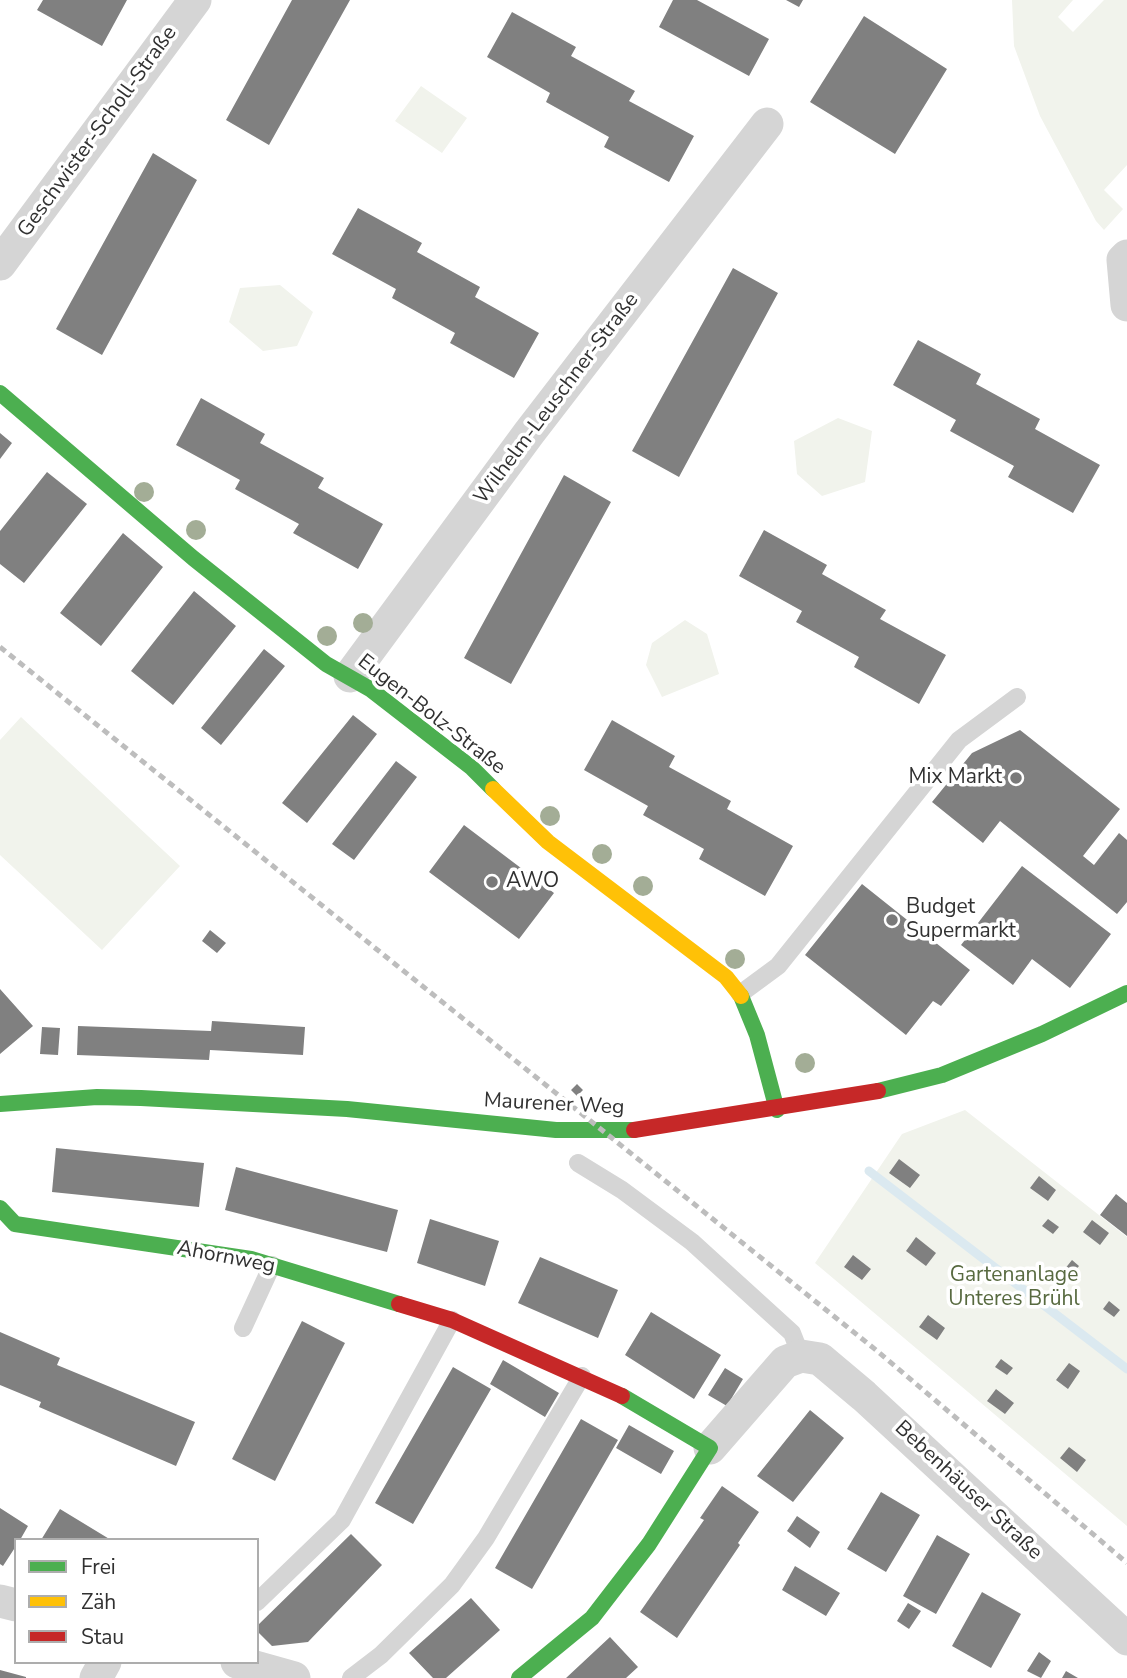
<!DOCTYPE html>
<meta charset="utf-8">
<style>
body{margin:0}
#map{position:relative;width:1127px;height:1678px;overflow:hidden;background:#fff;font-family:"Nunito Sans",sans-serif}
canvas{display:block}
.legend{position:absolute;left:14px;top:1538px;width:245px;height:126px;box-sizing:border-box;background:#fff;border:2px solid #adadad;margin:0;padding:9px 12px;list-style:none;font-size:21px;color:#313131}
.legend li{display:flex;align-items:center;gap:14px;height:35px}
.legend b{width:35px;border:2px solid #adadad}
</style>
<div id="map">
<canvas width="1127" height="1678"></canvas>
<ul class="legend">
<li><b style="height:9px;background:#4caf50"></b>Frei</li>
<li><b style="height:9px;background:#ffc107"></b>Zäh</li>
<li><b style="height:9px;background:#c62828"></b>Stau</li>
</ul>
</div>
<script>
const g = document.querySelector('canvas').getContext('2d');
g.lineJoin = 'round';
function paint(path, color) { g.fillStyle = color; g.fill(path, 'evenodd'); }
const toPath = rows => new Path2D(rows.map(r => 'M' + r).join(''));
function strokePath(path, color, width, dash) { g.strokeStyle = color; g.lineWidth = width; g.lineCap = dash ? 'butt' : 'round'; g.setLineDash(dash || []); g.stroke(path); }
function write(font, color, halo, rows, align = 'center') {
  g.font = font + ' "Nunito Sans",sans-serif'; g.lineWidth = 7; g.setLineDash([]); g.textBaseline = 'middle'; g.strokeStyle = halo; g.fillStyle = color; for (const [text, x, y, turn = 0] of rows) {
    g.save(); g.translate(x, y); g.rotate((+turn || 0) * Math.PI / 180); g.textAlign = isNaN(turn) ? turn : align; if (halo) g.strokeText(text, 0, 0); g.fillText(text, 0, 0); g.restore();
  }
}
paint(toPath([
 [1012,0,1073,0,1058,17,1073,32,1104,0,1127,0,1127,165,1104,190,1123,209,1104,230,1096,221,1040,116,1014,46],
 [421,86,467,118,442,153,395,121],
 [280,285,313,312,297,346,263,351,229,322,240,288],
 [838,418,872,431,865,482,822,496,797,474,794,441],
 [685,620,707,634,719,674,662,697,646,665,652,643],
 [21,717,180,866,102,950,0,855,0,740],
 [965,1110,1127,1237,1127,1526,815,1263,902,1134]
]), '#f1f3ec');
strokePath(toPath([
 [869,1171,1127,1369]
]), '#dbe9f0', 9);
paint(toPath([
 [43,0,127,0,102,46,37,10],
 [292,0,350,0,269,145,226,120],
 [673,0,697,0,769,39,749,76,659,27],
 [786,0,803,0,799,7],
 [512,12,576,47,571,56,635,91,629,101,694,136,669,182,604,147,609,137,546,102,550,93,487,57],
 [864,16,947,69,895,154,810,102],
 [153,153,197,180,102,355,56,329],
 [358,208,422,243,417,252,480,287,475,297,539,333,514,378,450,343,455,333,392,298,396,289,332,254],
 [733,268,778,293,679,477,632,451],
 [918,340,981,374,976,384,1040,419,1035,429,1100,465,1073,513,1008,477,1014,466,950,431,956,420,893,385],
 [201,398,265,434,260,443,324,478,318,488,383,524,358,569,293,533,299,524,235,489,240,480,176,445],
 [0,433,12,443,0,459],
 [47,472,87,504,24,583,0,564,0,531],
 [564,475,611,502,511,684,464,658],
 [764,530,827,565,822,574,886,610,880,619,946,655,919,704,854,667,859,657,796,622,802,611,739,576],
 [123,533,163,567,101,646,60,613],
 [194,591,236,626,173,705,131,671],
 [264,649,285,666,221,745,201,728],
 [353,715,377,734,307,823,282,803],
 [612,720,675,756,669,767,731,801,727,809,793,846,765,896,699,859,704,849,643,815,648,806,584,770],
 [1020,730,1120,809,1083,856,1094,865,1119,833,1127,840,1127,902,1117,914,1000,821,983,843,932,802,972,753],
 [396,761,417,777,354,860,332,844],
 [464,825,554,893,519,939,429,872],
 [1022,866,1111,934,1070,988,1032,959,1013,985,961,945],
 [862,884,970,970,941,1006,933,1001,906,1035,805,955],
 [210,930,226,943,217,953,202,941],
 [0,989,33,1026,0,1054],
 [212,1021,305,1027,303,1055,210,1050,209,1060,77,1055,78,1026,211,1031],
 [42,1027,60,1028,58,1055,40,1054],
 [577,1084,583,1090,577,1096,571,1090],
 [56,1148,204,1163,199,1207,52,1192],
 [899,1159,920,1175,910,1188,889,1173],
 [236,1167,398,1210,387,1252,225,1210],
 [1039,1176,1056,1190,1048,1201,1030,1188],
 [1116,1194,1127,1203,1127,1236,1100,1215],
 [430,1219,499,1241,485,1286,417,1263],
 [1048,1219,1059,1227,1053,1234,1042,1226],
 [1092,1220,1109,1233,1100,1245,1083,1232],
 [916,1237,936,1253,926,1266,906,1251],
 [853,1255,871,1269,862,1280,844,1267],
 [540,1257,618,1290,598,1338,518,1303],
 [1072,1260,1079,1266,1071,1276,1064,1270],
 [1109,1301,1120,1310,1114,1317,1103,1309],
 [651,1312,721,1355,694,1399,625,1355],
 [928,1315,945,1328,937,1340,919,1327],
 [302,1321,345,1343,275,1481,232,1459],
 [0,1332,60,1358,57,1365,195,1422,176,1466,39,1407,41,1402,0,1385],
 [1001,1359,1013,1368,1007,1375,995,1367],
 [503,1360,559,1393,545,1417,490,1384],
 [1069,1363,1080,1371,1068,1389,1056,1380],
 [453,1367,491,1389,413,1524,375,1503],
 [725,1368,743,1379,727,1406,708,1395],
 [996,1389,1014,1403,1005,1414,987,1401],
 [810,1410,844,1438,793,1502,757,1476],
 [581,1419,618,1440,532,1589,495,1568],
 [629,1425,674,1451,661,1474,616,1448],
 [1069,1447,1086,1460,1077,1472,1060,1458],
 [722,1486,759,1512,738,1543,740,1545,677,1638,640,1612,704,1520,700,1518],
 [881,1492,920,1515,886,1572,847,1549],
 [0,1508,28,1526,20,1540,16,1540,16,1546,3,1566,0,1564],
 [60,1509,111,1540,41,1540],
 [797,1516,820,1532,810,1548,787,1531],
 [351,1534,382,1565,308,1642,272,1646,257,1631,257,1626],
 [937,1535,970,1554,936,1614,903,1596],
 [795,1566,840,1593,826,1616,782,1590],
 [982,1592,1021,1614,991,1668,952,1646],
 [471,1598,500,1630,446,1678,433,1678,409,1653],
 [908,1603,921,1611,909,1629,897,1621],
 [610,1637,638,1667,626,1678,566,1678],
 [1039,1652,1051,1661,1041,1678,1027,1671],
 [0,1670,26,1677,26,1678,0,1678],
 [1066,1671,1078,1678,1062,1678]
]), '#808080');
strokePath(toPath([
 [740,994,778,966,959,740,1017,697],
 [578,1163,622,1190,692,1242,792,1333,801,1356],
 [243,1328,272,1265],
 [257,1602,342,1520,452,1320],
 [351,1678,381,1655,452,1585,486,1538,582,1376]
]), '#d5d5d5', 18);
strokePath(toPath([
 [1127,256,1123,260,1127,305],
 [0,264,195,0],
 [350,676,529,433,767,124],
 [710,1448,785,1362,801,1356,820,1359,864,1396,1127,1639],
 [0,1601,16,1605],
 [237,1662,294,1678],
 [96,1678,105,1662]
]), '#d5d5d5', 33);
strokePath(toPath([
 [0,393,193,558,326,664,370,689,472,768,493,789],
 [741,996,757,1035,777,1110],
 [878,1091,942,1075,1042,1034,1127,993],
 [0,1104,97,1097,141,1098,347,1109,556,1130,634,1130],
 [0,1208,15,1224,251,1259,399,1304],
 [519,1678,592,1618,649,1544,710,1448,622,1396]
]), '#4caf50', 16);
strokePath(toPath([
 [493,789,548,842,726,977,741,996]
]), '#ffc107', 16);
strokePath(toPath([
 [634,1130,878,1091],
 [399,1304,452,1320,622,1396]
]), '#c62828', 16);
strokePath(toPath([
 [0,647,876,1350,1127,1563]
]), '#bdbdbd', 5, [7, 5]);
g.fillStyle = '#a3ad96';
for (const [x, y] of [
 [144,492],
 [196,530],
 [363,623],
 [327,636],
 [550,816],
 [602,854],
 [643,886],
 [735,959],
 [805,1063]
]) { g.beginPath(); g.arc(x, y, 10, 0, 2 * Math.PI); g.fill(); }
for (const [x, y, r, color] of [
 [1016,778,7,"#797979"],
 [492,882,7,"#797979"],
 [892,920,7,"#797979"]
]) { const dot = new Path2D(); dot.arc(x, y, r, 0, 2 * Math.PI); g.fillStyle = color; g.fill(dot); strokePath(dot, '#fff', 2.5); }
write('21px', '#313131', '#fff', [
 ["Geschwister-Scholl-Straße",98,132,-54],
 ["Wilhelm-Leuschner-Straße",557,399,-53],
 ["Eugen-Bolz-Straße",431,715,38],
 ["Maurener Weg",554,1105,3],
 ["Ahornweg",226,1258,11],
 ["Bebenhäuser Straße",968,1491,43]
]);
write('21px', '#313131', '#fff', [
 ["Mix Markt",1002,778,"right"],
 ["AWO",506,882],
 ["Budget",906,908],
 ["Supermarkt",906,932]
], 'left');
write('21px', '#586a40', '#fff', [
 ["Gartenanlage",1014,1276],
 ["Unteres Brühl",1014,1300]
]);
</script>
